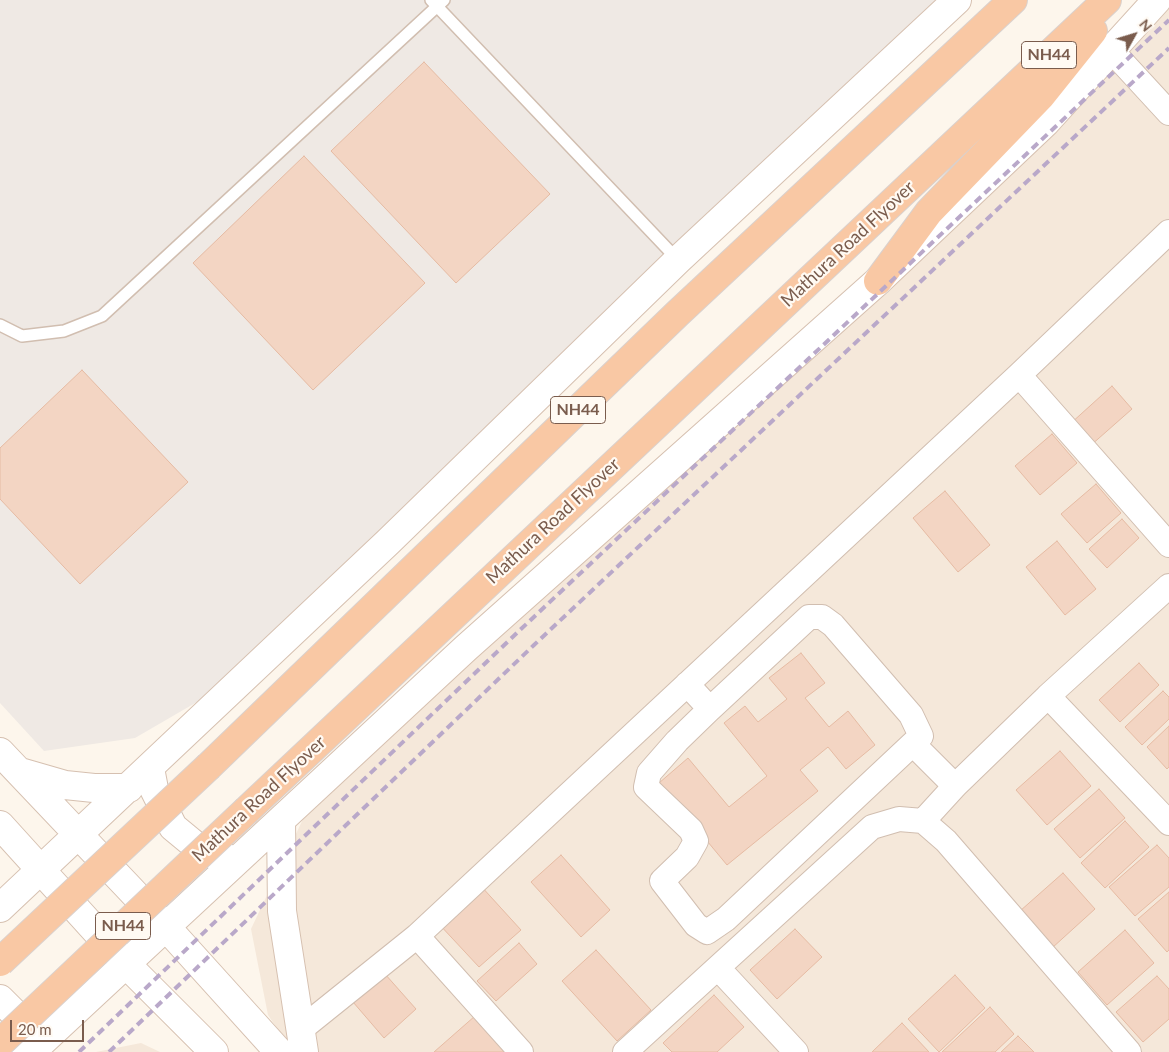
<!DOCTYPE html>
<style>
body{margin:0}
#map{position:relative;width:1169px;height:1052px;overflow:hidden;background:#fdf6ec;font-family:Lato,sans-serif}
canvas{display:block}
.north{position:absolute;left:1109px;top:10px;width:50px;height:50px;-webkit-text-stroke:4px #fffaf3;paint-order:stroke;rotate:51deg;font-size:14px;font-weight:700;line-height:20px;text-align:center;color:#7a5c4d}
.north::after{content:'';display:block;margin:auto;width:18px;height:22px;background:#7a5c4d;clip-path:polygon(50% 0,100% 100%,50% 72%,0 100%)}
.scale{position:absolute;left:10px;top:1020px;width:74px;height:22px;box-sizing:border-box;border:2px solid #7a5c4d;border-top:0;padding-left:6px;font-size:15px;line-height:18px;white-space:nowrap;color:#7a5c4d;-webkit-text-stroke:4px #fffaf3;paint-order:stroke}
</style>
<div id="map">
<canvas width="1169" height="1052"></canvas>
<div class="north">N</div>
<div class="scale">20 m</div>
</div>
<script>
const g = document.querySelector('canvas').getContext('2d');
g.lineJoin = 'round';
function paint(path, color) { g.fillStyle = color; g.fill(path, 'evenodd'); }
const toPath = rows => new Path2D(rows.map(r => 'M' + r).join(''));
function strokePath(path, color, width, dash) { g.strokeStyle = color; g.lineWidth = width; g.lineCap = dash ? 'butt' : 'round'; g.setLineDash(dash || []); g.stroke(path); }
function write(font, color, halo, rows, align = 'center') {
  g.font = font + ' Lato,sans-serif'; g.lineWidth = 4.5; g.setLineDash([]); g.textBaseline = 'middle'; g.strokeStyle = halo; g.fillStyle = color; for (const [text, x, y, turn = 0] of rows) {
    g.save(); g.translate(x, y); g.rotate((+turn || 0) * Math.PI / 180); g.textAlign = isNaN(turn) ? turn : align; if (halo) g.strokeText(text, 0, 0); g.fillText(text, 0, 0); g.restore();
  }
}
paint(toPath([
 [1169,1,1169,1052,293,1052,268,1015,251,929,304,817],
 [141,1043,160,1052,96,1052]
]), '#f5e8da');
paint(toPath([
 [0,0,950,0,209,695,135,738,44,751,0,703]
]), '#efe9e4');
const building = toPath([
 [424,62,550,194,456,283,331,151,424,62],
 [304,156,425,283,313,390,193,263,304,156],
 [82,370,188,482,80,584,0,499,0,448,82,370],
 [1112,386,1132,409,1090,446,1070,424,1112,386],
 [1052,434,1077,463,1040,495,1015,466,1052,434],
 [1096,484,1121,513,1087,543,1061,514,1096,484],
 [945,491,990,545,958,572,913,518,945,491],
 [1122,519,1139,538,1107,568,1089,549,1122,519],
 [1057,541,1096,589,1065,615,1026,567,1057,541],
 [801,653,825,683,805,698,829,727,848,711,875,745,846,769,828,747,800,770,818,791,727,865,659,783,688,758,729,807,767,776,724,723,745,706,758,722,787,699,769,678,801,653],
 [1139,663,1159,685,1120,722,1099,700,1139,663],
 [1163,691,1169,697,1169,719,1142,745,1125,727,1163,691],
 [1169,726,1169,767,1167,769,1147,747,1169,726],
 [1060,751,1091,786,1047,825,1016,790,1060,751],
 [1099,789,1125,818,1080,858,1054,829,1099,789],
 [1125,821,1149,847,1105,888,1081,863,1125,821],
 [1157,845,1169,858,1169,887,1135,916,1109,887,1157,845],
 [561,855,610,910,581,937,531,882,561,855],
 [1063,873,1095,909,1052,948,1020,911,1063,873],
 [480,885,521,930,479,967,438,923,480,885],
 [1169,892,1169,950,1167,952,1138,919,1169,892],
 [795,929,822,957,777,999,750,970,795,929],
 [1125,930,1154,963,1107,1005,1078,972,1125,930],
 [519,943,537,964,496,1001,477,981,519,943],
 [596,950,651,1010,617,1041,562,981,596,950],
 [385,974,416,1009,384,1038,353,1002,385,974],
 [955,975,985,1008,939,1052,908,1019,955,975],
 [1157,976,1169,989,1169,1019,1143,1042,1116,1012,1157,976],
 [714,995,744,1027,717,1052,672,1052,663,1043,714,995],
 [990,1007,1014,1034,995,1052,942,1052,990,1007],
 [475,1016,506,1052,434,1052,475,1016],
 [902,1023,929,1052,872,1052,902,1023],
 [1018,1036,1034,1052,1001,1052,1018,1036]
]);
paint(building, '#f3d5c3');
strokePath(building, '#e6bba3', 1);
const service = toPath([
 [431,0,678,260],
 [0,325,22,336,64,331,102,316,444,0]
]);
const minor = toPath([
 [1111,50,1169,113],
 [1019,375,1169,545],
 [687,684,710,709,677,741,649,773,646,787,691,830,696,841,687,857,662,881,696,925,707,932,726,919,921,736,911,715,833,625,822,617,809,617,710,709],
 [1048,696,1169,823],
 [914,745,955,786],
 [923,821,955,786,1048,696,1169,586],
 [417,936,521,1052],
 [718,968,796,1052],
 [300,1030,417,936,1019,375,1169,232],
 [625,1052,872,827,899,819,923,821,946,841,1129,1052]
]);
const secondary = toPath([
 [0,752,167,928,279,1052],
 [150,768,154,789,173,827,196,846,216,856,227,858],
 [20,772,65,785,94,788,129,788],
 [281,820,282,911,304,1052],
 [0,825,126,964,214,1052],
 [0,908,388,542,678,260,957,0],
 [0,999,13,1012,25,1035,24,1047],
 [31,1052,466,648,878,281,1046,122,1157,0]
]);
const trunk = toPath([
 [878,281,929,212,1041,96,1093,31],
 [209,766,677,314,1013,0],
 [247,810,1107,0]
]);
strokePath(service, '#d1beb0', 14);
strokePath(minor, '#d1beb0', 26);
strokePath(secondary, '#d6c0b0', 30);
strokePath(trunk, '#dad1cd', 30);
strokePath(service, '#fff', 11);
strokePath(minor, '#fff', 24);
strokePath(secondary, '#fff', 28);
strokePath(trunk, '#f9c8a4', 28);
strokePath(toPath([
 [79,1052,520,630,1169,20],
 [109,1052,534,645,1169,48]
]), '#b9a8c9', 4, [8, 5]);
const trunkBridge = toPath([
 [0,962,209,766],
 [0,1043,247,810]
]);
strokePath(trunkBridge, '#dad1cd', 30, []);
strokePath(trunkBridge, '#f9c8a4', 28);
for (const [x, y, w] of [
 [1049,55,55],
 [578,410,55],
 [123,926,55]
]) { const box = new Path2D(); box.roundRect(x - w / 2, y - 13.5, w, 27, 4); g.fillStyle = '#fffaf3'; g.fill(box); strokePath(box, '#7a5c4d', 1); }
write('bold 16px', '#7a5c4d', null, [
 ["NH44",1049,55],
 ["NH44",578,410],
 ["NH44",123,926]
]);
write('18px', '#7a5c4d', '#fffaf3', [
 ["Mathura Road Flyover",848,244,-43],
 ["Mathura Road Flyover",553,521,-43],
 ["Mathura Road Flyover",259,799,-43]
]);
</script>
